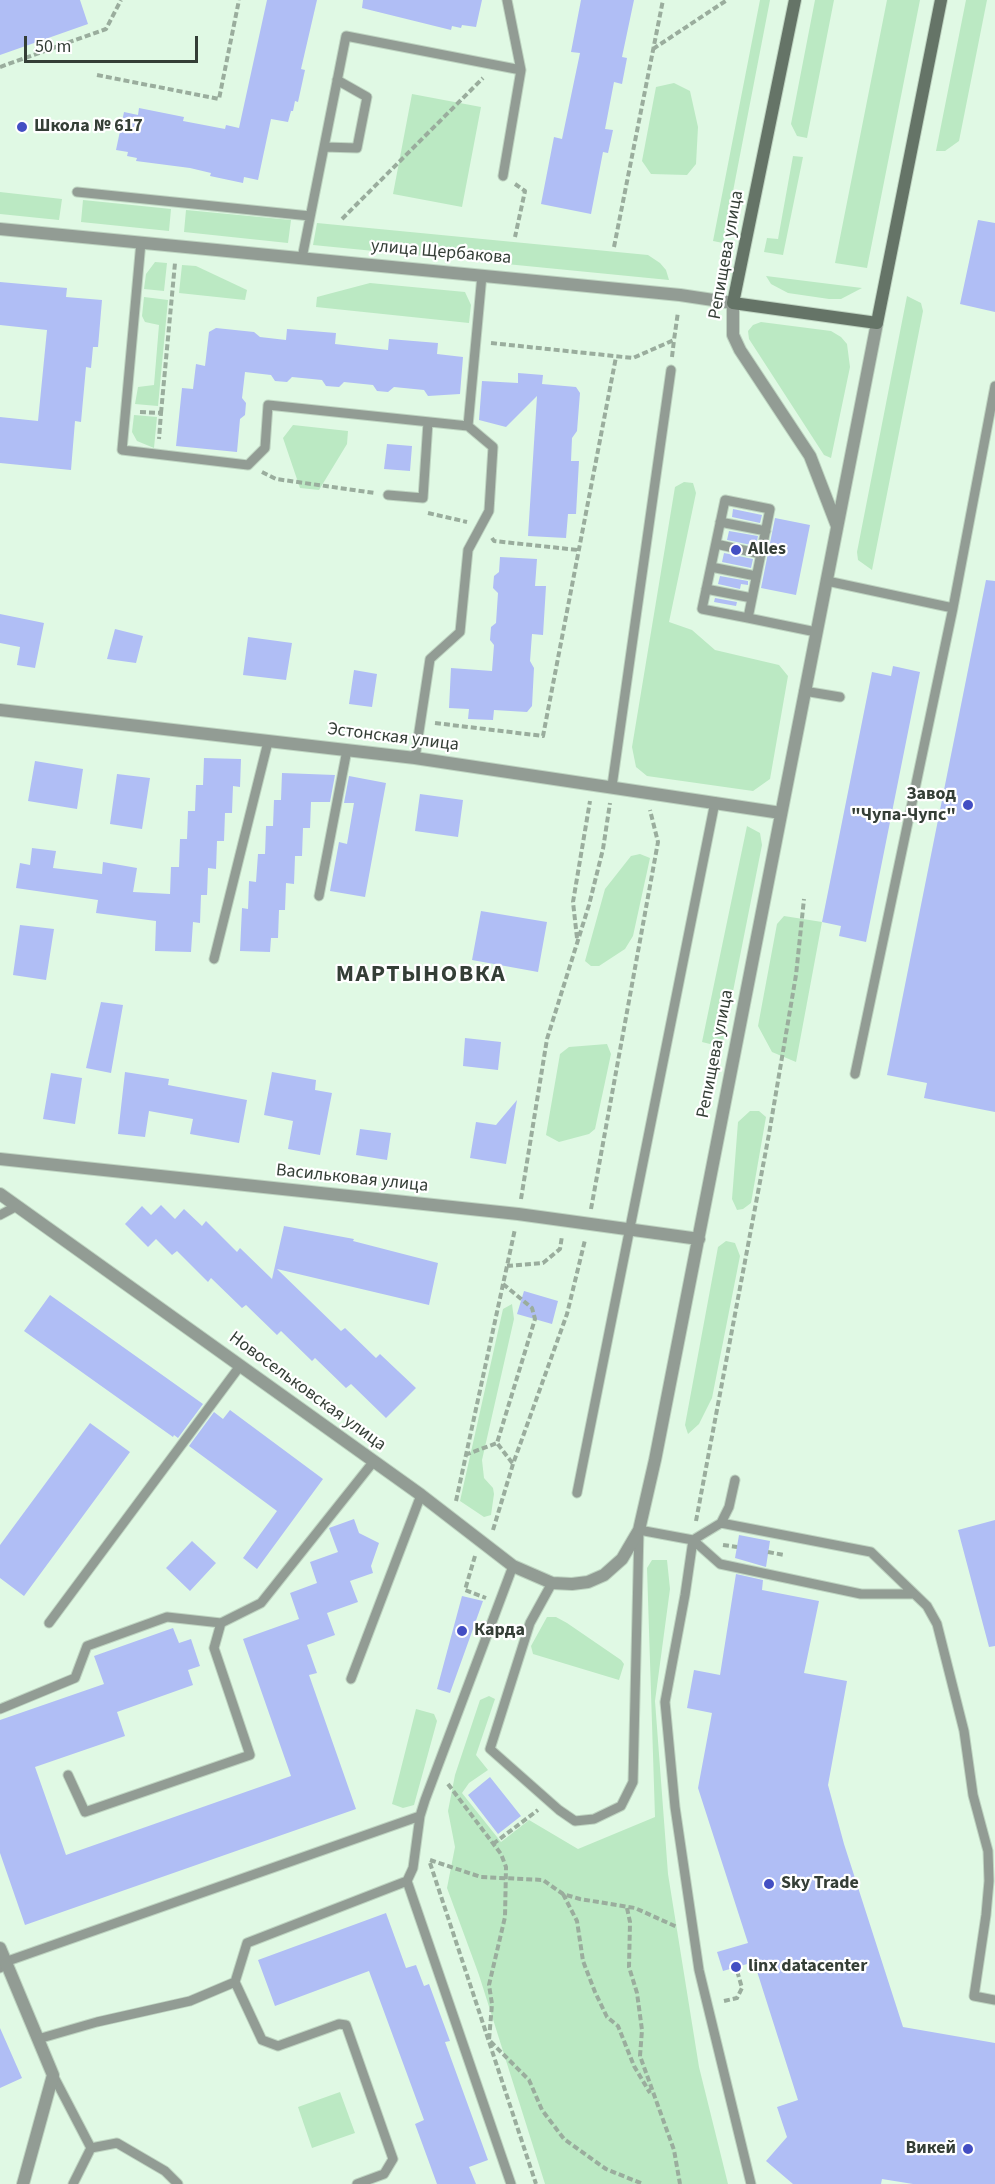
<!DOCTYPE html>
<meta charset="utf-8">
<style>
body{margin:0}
#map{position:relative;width:995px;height:2184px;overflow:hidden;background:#e0f9e4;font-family:"Source Sans 3",sans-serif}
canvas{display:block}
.scale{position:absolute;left:24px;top:36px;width:174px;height:27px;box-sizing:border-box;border:3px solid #343e36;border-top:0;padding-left:8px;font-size:18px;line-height:21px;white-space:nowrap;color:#343e36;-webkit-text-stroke:4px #fff;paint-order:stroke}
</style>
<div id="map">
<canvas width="995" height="2184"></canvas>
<div class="scale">50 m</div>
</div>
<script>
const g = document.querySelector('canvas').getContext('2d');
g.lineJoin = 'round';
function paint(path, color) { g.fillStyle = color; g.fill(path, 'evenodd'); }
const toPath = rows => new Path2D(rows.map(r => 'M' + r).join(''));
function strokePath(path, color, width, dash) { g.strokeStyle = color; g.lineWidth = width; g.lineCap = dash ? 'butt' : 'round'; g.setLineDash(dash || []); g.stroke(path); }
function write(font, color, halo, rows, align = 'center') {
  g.font = font + ' "Source Sans 3",sans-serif'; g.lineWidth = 4.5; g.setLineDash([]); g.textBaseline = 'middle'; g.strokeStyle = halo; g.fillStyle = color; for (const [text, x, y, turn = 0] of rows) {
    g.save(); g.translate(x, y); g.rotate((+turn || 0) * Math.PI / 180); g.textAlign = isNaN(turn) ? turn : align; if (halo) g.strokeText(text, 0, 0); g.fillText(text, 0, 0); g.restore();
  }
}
paint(toPath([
 [760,0,770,0,723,243,713,241],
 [815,0,834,0,807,138,797,136,791,124],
 [887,0,920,0,867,268,835,263],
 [966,0,987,0,959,141,945,151,936,151],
 [674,83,690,91,698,127,696,164,687,175,651,174,642,161,656,87],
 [412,94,481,107,462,207,393,194],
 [793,156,803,157,783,255,764,252,767,238,778,239],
 [0,192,62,199,59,220,0,214],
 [83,200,171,209,169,231,81,222],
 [186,210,291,220,288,243,184,232],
 [317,223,648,255,660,263,666,270,669,280,313,245],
 [155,262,167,263,164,291,144,289,146,274],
 [182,265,196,266,247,290,245,300,179,293],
 [766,276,862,288,841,299,829,299,788,293,771,284],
 [370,283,465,292,471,305,469,323,316,307,317,297],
 [907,296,921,303,923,311,872,570,858,560,857,552],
 [144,297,168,300,158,406,135,404,138,387,154,385,159,325,145,322,142,316],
 [761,322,831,331,841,337,847,344,850,367,831,458,824,455,749,339,748,331,753,325],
 [134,415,157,417,154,448,137,441,132,432],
 [293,425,348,431,347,444,319,490,300,488,283,438],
 [684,482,693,483,696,493,669,622,692,630,715,650,779,665,788,676,770,779,753,791,647,776,636,767,632,747,675,487],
 [747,826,760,833,762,845,722,1047,702,1042],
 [640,854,650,858,633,936,625,949,599,966,591,966,585,961,605,889,631,856],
 [784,916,822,922,796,1062,772,1052,758,1026,777,924],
 [607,1044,611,1054,595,1129,589,1134,559,1142,546,1135,560,1054,569,1047],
 [750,1111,759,1111,766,1117,751,1203,743,1209,737,1210,732,1199,738,1122],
 [726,1241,735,1243,740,1256,712,1398,699,1424,688,1434,685,1425,718,1247],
 [512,1304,514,1319,482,1460,484,1478,493,1488,494,1494,491,1515,484,1517,460,1501,503,1309],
 [652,1560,667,1560,670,1589,655,1701,668,1874,699,2067,728,2184,545,2184,479,1975,447,1888,455,1847,448,1811,455,1775,480,1700,489,1696,495,1699,476,1755,488,1770,469,1783,462,1793,501,1842,529,1820,578,1849,655,1817,647,1568],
 [547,1617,556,1617,567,1623,621,1660,624,1664,619,1680,533,1654,531,1646],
 [416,1709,434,1714,437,1721,414,1805,403,1808,392,1804],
 [340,2092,355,2133,312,2148,298,2107]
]), '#bbe9c3');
paint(toPath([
 [0,0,80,0,88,24,0,55],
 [267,0,317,0,301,69,305,70,298,102,295,101,293,111,291,111,288,122,271,119,258,180,244,177,243,183,210,176,211,173,190,168,136,161,137,158,127,156,128,152,116,150,124,112,138,115,139,108,184,117,183,121,225,129,226,125,239,128],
 [363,0,482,0,476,27,462,25,461,28,452,26,451,30,362,8],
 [581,0,634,0,622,57,627,58,622,84,614,82,605,129,613,130,608,153,603,152,591,214,541,204,554,137,562,139,580,53,571,52],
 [978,220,995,223,995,312,960,304],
 [0,282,67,288,66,297,102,300,98,347,93,347,91,368,86,367,81,422,75,421,71,470,0,463,0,417,38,421,47,330,0,325],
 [216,328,254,332,260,337,286,340,287,329,336,333,335,344,388,350,389,339,438,343,437,354,463,357,460,394,428,396,424,390,394,387,388,392,377,391,373,385,344,382,339,387,326,386,322,380,292,377,287,382,275,381,271,375,245,372,242,398,246,403,245,415,240,419,237,452,176,446,182,388,193,389,196,364,205,366,209,332],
 [518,373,543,375,542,384,576,387,580,393,577,431,572,438,571,461,579,461,576,514,568,514,566,538,528,536,537,396,506,427,479,420,482,381,518,383],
 [387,444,412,446,410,471,384,469],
 [733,509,762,515,760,523,732,517],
 [775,518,810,525,796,595,761,588],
 [729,531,758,536,756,546,727,540],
 [724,553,753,559,751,568,722,562],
 [500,557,537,559,535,586,546,586,543,635,532,634,530,661,534,668,532,706,527,712,494,710,493,720,468,719,469,709,449,708,451,668,492,671,494,645,490,640,491,627,496,623,498,593,493,588,494,576,499,572],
 [720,576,748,581,748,585,741,584,740,589,718,584],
 [986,580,995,581,995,1112,924,1098,927,1083,887,1075],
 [715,598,737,602,736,606,714,602],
 [0,614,44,623,35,668,17,665,20,647,0,643],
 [115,629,143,636,136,663,107,659],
 [248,637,292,643,286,680,243,675],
 [893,666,920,672,866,942,839,936,841,926,822,922,872,672,891,676],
 [354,670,377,674,372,707,349,704],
 [204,758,241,759,240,787,233,786,232,813,225,813,224,841,217,841,216,869,208,868,207,895,201,895,200,923,193,922,191,952,155,951,156,921,96,913,98,900,16,888,20,863,30,865,32,848,56,851,53,868,102,874,103,862,137,868,133,892,170,894,171,867,179,867,180,839,187,839,188,811,195,811,196,785,203,785],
 [35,761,83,769,77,809,28,801],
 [282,773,335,775,330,802,311,802,310,828,303,828,302,856,295,856,294,884,286,883,285,910,279,910,278,938,271,938,270,952,240,951,242,908,248,909,249,881,256,882,258,854,265,854,266,826,273,826,274,800,281,800],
 [117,774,150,778,142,829,110,824],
 [349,776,386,783,365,897,330,891,339,842,347,844,354,803,344,803],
 [420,794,463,800,458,837,415,831],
 [481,911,547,922,538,972,472,960],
 [20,925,54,929,46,980,13,975],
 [101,1002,123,1005,111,1073,86,1068],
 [465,1038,501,1042,498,1070,463,1066],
 [125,1072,169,1079,168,1085,247,1100,239,1143,190,1134,193,1119,149,1111,145,1137,118,1134],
 [272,1072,316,1080,315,1090,332,1093,320,1155,288,1149,293,1121,264,1115],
 [51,1073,82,1078,75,1124,43,1119],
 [517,1100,506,1164,470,1158,476,1122,496,1125],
 [360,1129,391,1133,387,1160,356,1155],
 [161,1205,175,1219,184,1209,202,1226,206,1221,237,1252,240,1248,272,1279,284,1226,354,1239,353,1241,438,1263,429,1305,277,1269,341,1331,345,1328,376,1358,380,1354,416,1388,386,1418,351,1384,346,1388,315,1358,312,1361,281,1331,277,1335,246,1305,242,1308,211,1278,208,1282,177,1251,172,1255,156,1239,148,1247,125,1224,142,1206,151,1215],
 [524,1291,558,1301,552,1324,517,1314],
 [50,1295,203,1404,178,1438,174,1435,173,1437,24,1331],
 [230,1410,323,1479,257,1569,243,1558,277,1511,189,1446,214,1412,223,1419],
 [90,1423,130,1452,24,1596,0,1578,0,1545],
 [354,1519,359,1533,379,1543,371,1566,373,1573,350,1581,358,1602,327,1613,335,1635,307,1645,317,1673,309,1675,356,1809,25,1925,0,1853,0,1720,104,1684,94,1656,173,1628,179,1643,191,1639,200,1666,188,1670,193,1685,117,1712,125,1736,35,1767,66,1855,291,1776,243,1639,299,1619,290,1593,317,1583,310,1562,338,1552,329,1528],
 [995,1520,995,1646,989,1647,958,1530],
 [739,1535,770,1541,766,1567,735,1558],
 [192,1541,216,1563,190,1591,166,1568],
 [736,1574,763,1580,762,1590,819,1601,804,1673,847,1681,828,1785,844,1844,903,2027,995,2043,995,2184,913,2184,882,2179,881,2184,793,2184,766,2161,787,2137,777,2107,798,2100,754,1962,723,1971,717,1952,748,1943,698,1788,712,1713,687,1708,694,1670,720,1675],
 [462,1596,483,1601,450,1693,437,1689],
 [490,1777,521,1816,498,1834,468,1795],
 [386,1913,406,1968,416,1965,424,1986,429,1984,450,2041,445,2042,488,2160,469,2167,476,2184,437,2184,415,2124,424,2120,369,1971,275,2006,258,1960],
 [0,2028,22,2078,0,2088]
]), '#b0bef5');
const lane = toPath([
 [324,147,357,148,367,97,337,80],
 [503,176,521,70],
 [77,192,310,216],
 [141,242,122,450,248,465,265,448,268,405,468,426],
 [302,258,346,36,521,70,507,0],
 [388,495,423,498,428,422],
 [720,522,766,531],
 [716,544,761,554],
 [711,567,756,576],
 [827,581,953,608,995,386],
 [706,589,752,598],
 [748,618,702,609,725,500,770,509,748,618,816,632],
 [804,691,840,697],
 [415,758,430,659,460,632,468,550,489,511,493,447,468,426,482,275],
 [612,786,671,370],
 [319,896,347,750],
 [214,959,268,742],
 [855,1074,953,608],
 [0,1215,17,1206],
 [735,1480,729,1507,721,1523,693,1540,720,1564,861,1594,912,1594],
 [577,1493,715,802],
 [721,1523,871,1552,927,1606,937,1624,964,1731,973,1795,988,1851,989,1881,986,1915,974,1996,995,2000],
 [552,1583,530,1623,490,1749,559,1810,575,1821,594,1819,621,1806,633,1782,639,1530,693,1540,685,1595,665,1702,675,1807,699,1970,751,2184],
 [49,1623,240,1366],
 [351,1679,421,1495],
 [0,1709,75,1678,87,1646,167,1617,221,1623],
 [68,1775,85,1812,250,1755,214,1648,221,1623,261,1603,374,1461],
 [0,1968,5,1962,420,1816],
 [235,1982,262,2040,278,2046,339,2024,346,2025,393,2159,384,2174,357,2184],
 [38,2039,97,2022,190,2001,235,1982,247,1943,407,1881],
 [53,2075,91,2148,73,2184],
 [91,2148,117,2143,165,2171,178,2184],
 [511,2184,407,1881,413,1868,420,1816,425,1800,513,1566]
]);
const street = toPath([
 [0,229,680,295,733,303,733,335,740,350,810,456,837,526],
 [0,710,415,758,781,813],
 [0,1159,518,1214,699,1239],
 [0,1194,421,1495,513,1566,552,1583,572,1584,588,1582,604,1575,622,1559,639,1530,655,1460,877,323],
 [0,1948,53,2075,23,2184]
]);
const secondary = toPath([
 [795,0,733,303,877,323,941,0]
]);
strokePath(lane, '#bed4c1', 11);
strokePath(street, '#bed4c1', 14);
strokePath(secondary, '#bed4c1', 14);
strokePath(toPath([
 [653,49,727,0],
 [0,67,106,29,121,0],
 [97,75,219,99,239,0],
 [515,184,525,191,515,237],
 [342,219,483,78],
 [614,247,663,0],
 [491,343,633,358,674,340,678,312],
 [672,357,674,340],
 [140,412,161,413,159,439],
 [161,413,175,263],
 [262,472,276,479,375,493],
 [428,513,467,522],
 [492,538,494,541,578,550],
 [435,723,543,736,616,357],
 [577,938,573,902,590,801],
 [521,1199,547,1039,589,905,603,849,610,803],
 [591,1209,658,842,650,810],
 [507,1266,543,1263,560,1249,562,1236],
 [503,1284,532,1308,535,1319,497,1443,513,1464],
 [465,1455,497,1443],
 [456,1501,515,1229],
 [696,1521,769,1134,796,975,804,899],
 [493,1530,513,1464,567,1314,585,1240],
 [723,1545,737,1547],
 [768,1552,784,1555],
 [475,1556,465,1590,486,1598],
 [448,1784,501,1854,506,1867,505,1917,489,1985,492,2004,489,2040,529,2080,542,2110,564,2139,606,2169,643,2184],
 [493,1844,538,1810],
 [430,1860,481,1877,543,1880,563,1894,580,1899,635,1908,677,1927],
 [430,1863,536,2184],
 [563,1894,577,1921,583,1961,595,1992,607,2017,618,2026,634,2066,650,2093],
 [627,1908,630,1922,629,1967,637,1993,642,2030,640,2056,674,2150,680,2184],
 [724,2001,737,1998,742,1988,736,1967]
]), '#9aad9d', 4, [6, 3]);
strokePath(lane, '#929c94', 9);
strokePath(street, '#929c94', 12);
strokePath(secondary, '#657467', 12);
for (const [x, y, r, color] of [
 [22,127,6,"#434ec3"],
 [736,550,6,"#434ec3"],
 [968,805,6,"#434ec3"],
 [462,1631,6,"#434ec3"],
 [769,1884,6,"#434ec3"],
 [736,1967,6,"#434ec3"],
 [968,2149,6,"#434ec3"]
]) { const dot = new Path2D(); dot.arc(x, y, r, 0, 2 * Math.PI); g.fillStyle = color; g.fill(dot); strokePath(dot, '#fff', 2); }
write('bold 18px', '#343e36', '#fff', [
 ["Школа № 617",34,127],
 ["Alles",748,550],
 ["Завод",956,795,"right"],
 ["\"Чупа-Чупс\"",956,816,"right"],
 ["Карда",474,1631],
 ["Sky Trade",781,1884],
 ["linx datacenter",748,1967],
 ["Викей",956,2149,"right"]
], 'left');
write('18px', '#343e36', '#fff', [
 ["улица Щербакова",441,253,5],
 ["Репищева улица",727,255,-80],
 ["Эстонская улица",393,738,7],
 ["Репищева улица",716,1054,-79],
 ["Васильковая улица",352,1179,6],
 ["Новосельковская улица",307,1392,36]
]);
g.letterSpacing = '1.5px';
write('bold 24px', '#343e36', '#fff', [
 ["МАРТЫНОВКА",421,976]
]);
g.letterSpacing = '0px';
</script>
